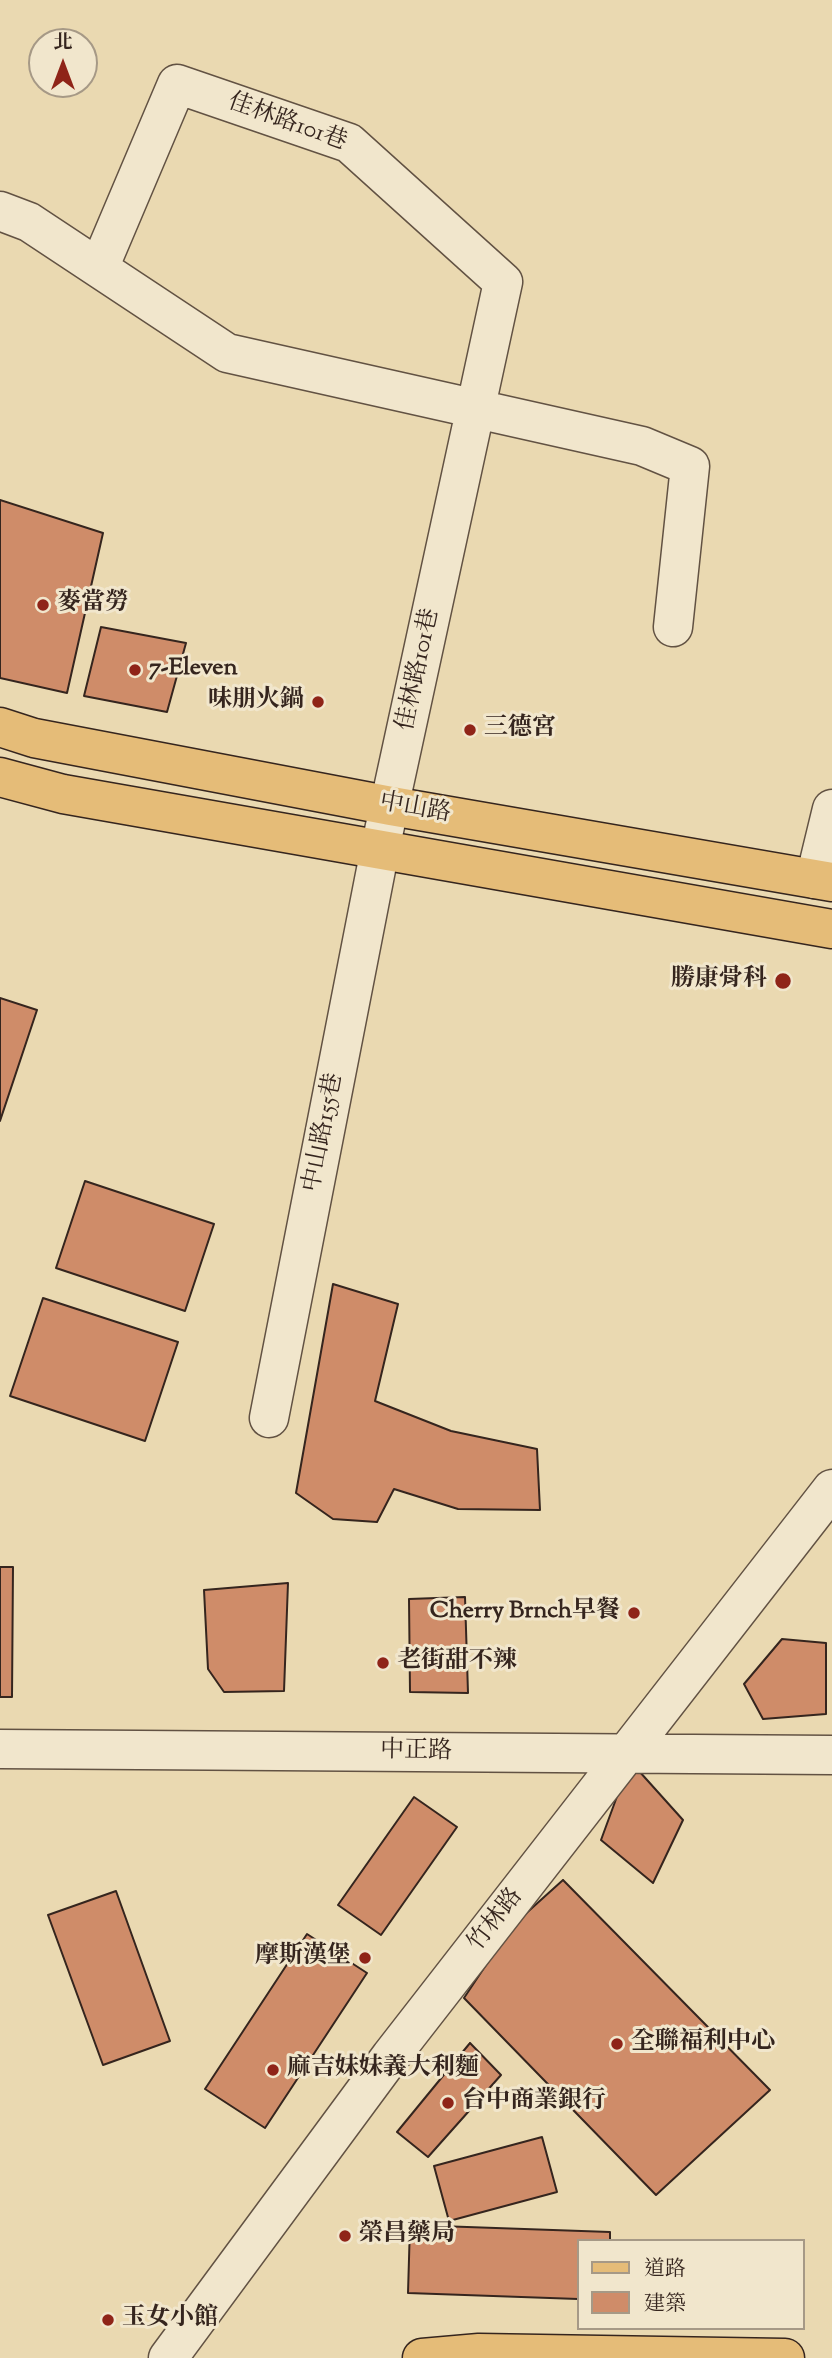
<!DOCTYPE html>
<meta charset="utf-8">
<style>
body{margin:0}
#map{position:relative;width:832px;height:2358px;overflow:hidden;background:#ead9b1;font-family:"Sorts Mill Goudy","Noto Serif TC",serif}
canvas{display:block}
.legend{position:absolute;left:577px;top:2239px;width:228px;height:91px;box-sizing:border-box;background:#f1e6cc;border:2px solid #a69986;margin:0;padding:9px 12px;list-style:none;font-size:21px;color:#35251e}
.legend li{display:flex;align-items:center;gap:14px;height:35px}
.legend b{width:35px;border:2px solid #a69986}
.north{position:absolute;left:28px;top:28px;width:70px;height:70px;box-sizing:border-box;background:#f1e6cc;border:2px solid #a69986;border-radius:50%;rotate:0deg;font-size:19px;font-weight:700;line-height:28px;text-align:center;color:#35251e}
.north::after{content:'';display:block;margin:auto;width:24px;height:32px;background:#8f2418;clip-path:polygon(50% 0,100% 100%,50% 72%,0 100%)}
</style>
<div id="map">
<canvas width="832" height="2358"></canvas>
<ul class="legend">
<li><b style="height:9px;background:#e5bc78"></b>道路</li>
<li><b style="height:19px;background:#cf8c69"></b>建築</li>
</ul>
<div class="north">北</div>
</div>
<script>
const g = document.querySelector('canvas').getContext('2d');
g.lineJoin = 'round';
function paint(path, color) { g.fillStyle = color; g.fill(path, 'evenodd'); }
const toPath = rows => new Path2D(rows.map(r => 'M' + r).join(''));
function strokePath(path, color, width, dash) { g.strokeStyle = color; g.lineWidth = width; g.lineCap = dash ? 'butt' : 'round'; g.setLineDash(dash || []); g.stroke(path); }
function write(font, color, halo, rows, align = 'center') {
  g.font = font + ' "Sorts Mill Goudy","Noto Serif TC",serif'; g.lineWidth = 6; g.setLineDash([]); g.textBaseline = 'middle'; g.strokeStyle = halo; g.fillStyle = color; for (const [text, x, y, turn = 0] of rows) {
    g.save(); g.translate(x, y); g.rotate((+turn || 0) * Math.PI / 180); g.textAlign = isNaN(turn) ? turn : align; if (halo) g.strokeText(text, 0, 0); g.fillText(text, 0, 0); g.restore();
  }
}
const building = toPath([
 [0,500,103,533,67,693,0,678,0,500],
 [101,627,186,643,167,712,84,696,101,627],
 [0,998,37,1010,0,1121,0,998],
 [85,1181,214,1224,185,1311,56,1268,85,1181],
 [333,1284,398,1304,375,1401,451,1431,537,1449,540,1510,458,1509,394,1489,377,1522,333,1519,296,1493,333,1284],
 [43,1298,178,1342,145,1441,10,1396,43,1298],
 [0,1567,13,1567,12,1697,0,1697,0,1567],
 [288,1583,284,1691,224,1692,208,1669,204,1590,288,1583],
 [465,1597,468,1693,410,1692,409,1599,465,1597],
 [782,1639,826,1643,826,1714,763,1719,744,1684,782,1639],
 [630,1761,683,1820,653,1883,601,1840,630,1761],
 [414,1797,457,1827,381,1935,338,1905,414,1797],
 [563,1880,770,2090,656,2195,464,1998,512,1926,563,1880],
 [116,1891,170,2041,103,2065,48,1915,116,1891],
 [307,1934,367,1973,265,2128,205,2089,307,1934],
 [470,2043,501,2075,428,2157,397,2132,470,2043],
 [542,2137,557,2192,449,2221,434,2166,542,2137],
 [410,2225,610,2232,610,2241,578,2241,578,2299,408,2293,410,2225]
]);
paint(building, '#cf8c69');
strokePath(building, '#35251e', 2);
const minor = toPath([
 [0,211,29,222,227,353,642,446,690,466,673,627],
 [99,268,177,84,349,143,503,282,380,849,269,1418],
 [815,879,832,809],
 [0,1749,832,1755],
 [168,2358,391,2056,832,1489]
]);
const major = toPath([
 [0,727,34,738,391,806,832,882],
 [0,777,63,794,832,929],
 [422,2358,479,2353,785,2358]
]);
strokePath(minor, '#625243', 41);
strokePath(major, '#35251e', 41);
strokePath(minor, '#f1e6cc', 38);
strokePath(major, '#e5bc78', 38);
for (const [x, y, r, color] of [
 [43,605,7,"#8f2418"],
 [135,670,7,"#8f2418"],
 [318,702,7,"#8f2418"],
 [470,730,7,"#8f2418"],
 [783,981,9,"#8f2418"],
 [634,1613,7,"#8f2418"],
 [383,1663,7,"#8f2418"],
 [365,1958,7,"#8f2418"],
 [617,2044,7,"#8f2418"],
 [273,2070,7,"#8f2418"],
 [448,2103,7,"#8f2418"],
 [345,2236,7,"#8f2418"],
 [108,2320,7,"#8f2418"]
]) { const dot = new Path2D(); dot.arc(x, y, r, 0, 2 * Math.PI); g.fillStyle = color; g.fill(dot); strokePath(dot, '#f1e6cc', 2.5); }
write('24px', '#35251e', '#f1e6cc', [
 ["佳林路101巷",287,124,20],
 ["佳林路101巷",420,670,-78],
 ["中山路",415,810,10],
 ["中山路155巷",325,1133,-79],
 ["中正路",416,1753,1],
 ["竹林路",497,1921,-52]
]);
write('bold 24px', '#35251e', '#f1e6cc', [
 ["麥當勞",57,605],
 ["7-Eleven",149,670],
 ["味朋火鍋",304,702,"right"],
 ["三德宮",484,730],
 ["勝康骨科",767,981,"right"],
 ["Cherry Brnch早餐",620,1613,"right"],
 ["老街甜不辣",397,1663],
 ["摩斯漢堡",351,1958,"right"],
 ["全聯福利中心",631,2044],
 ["麻吉妹妹義大利麵",287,2070],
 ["台中商業銀行",462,2103],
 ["榮昌藥局",359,2236],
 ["玉女小館",122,2320]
], 'left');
</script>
